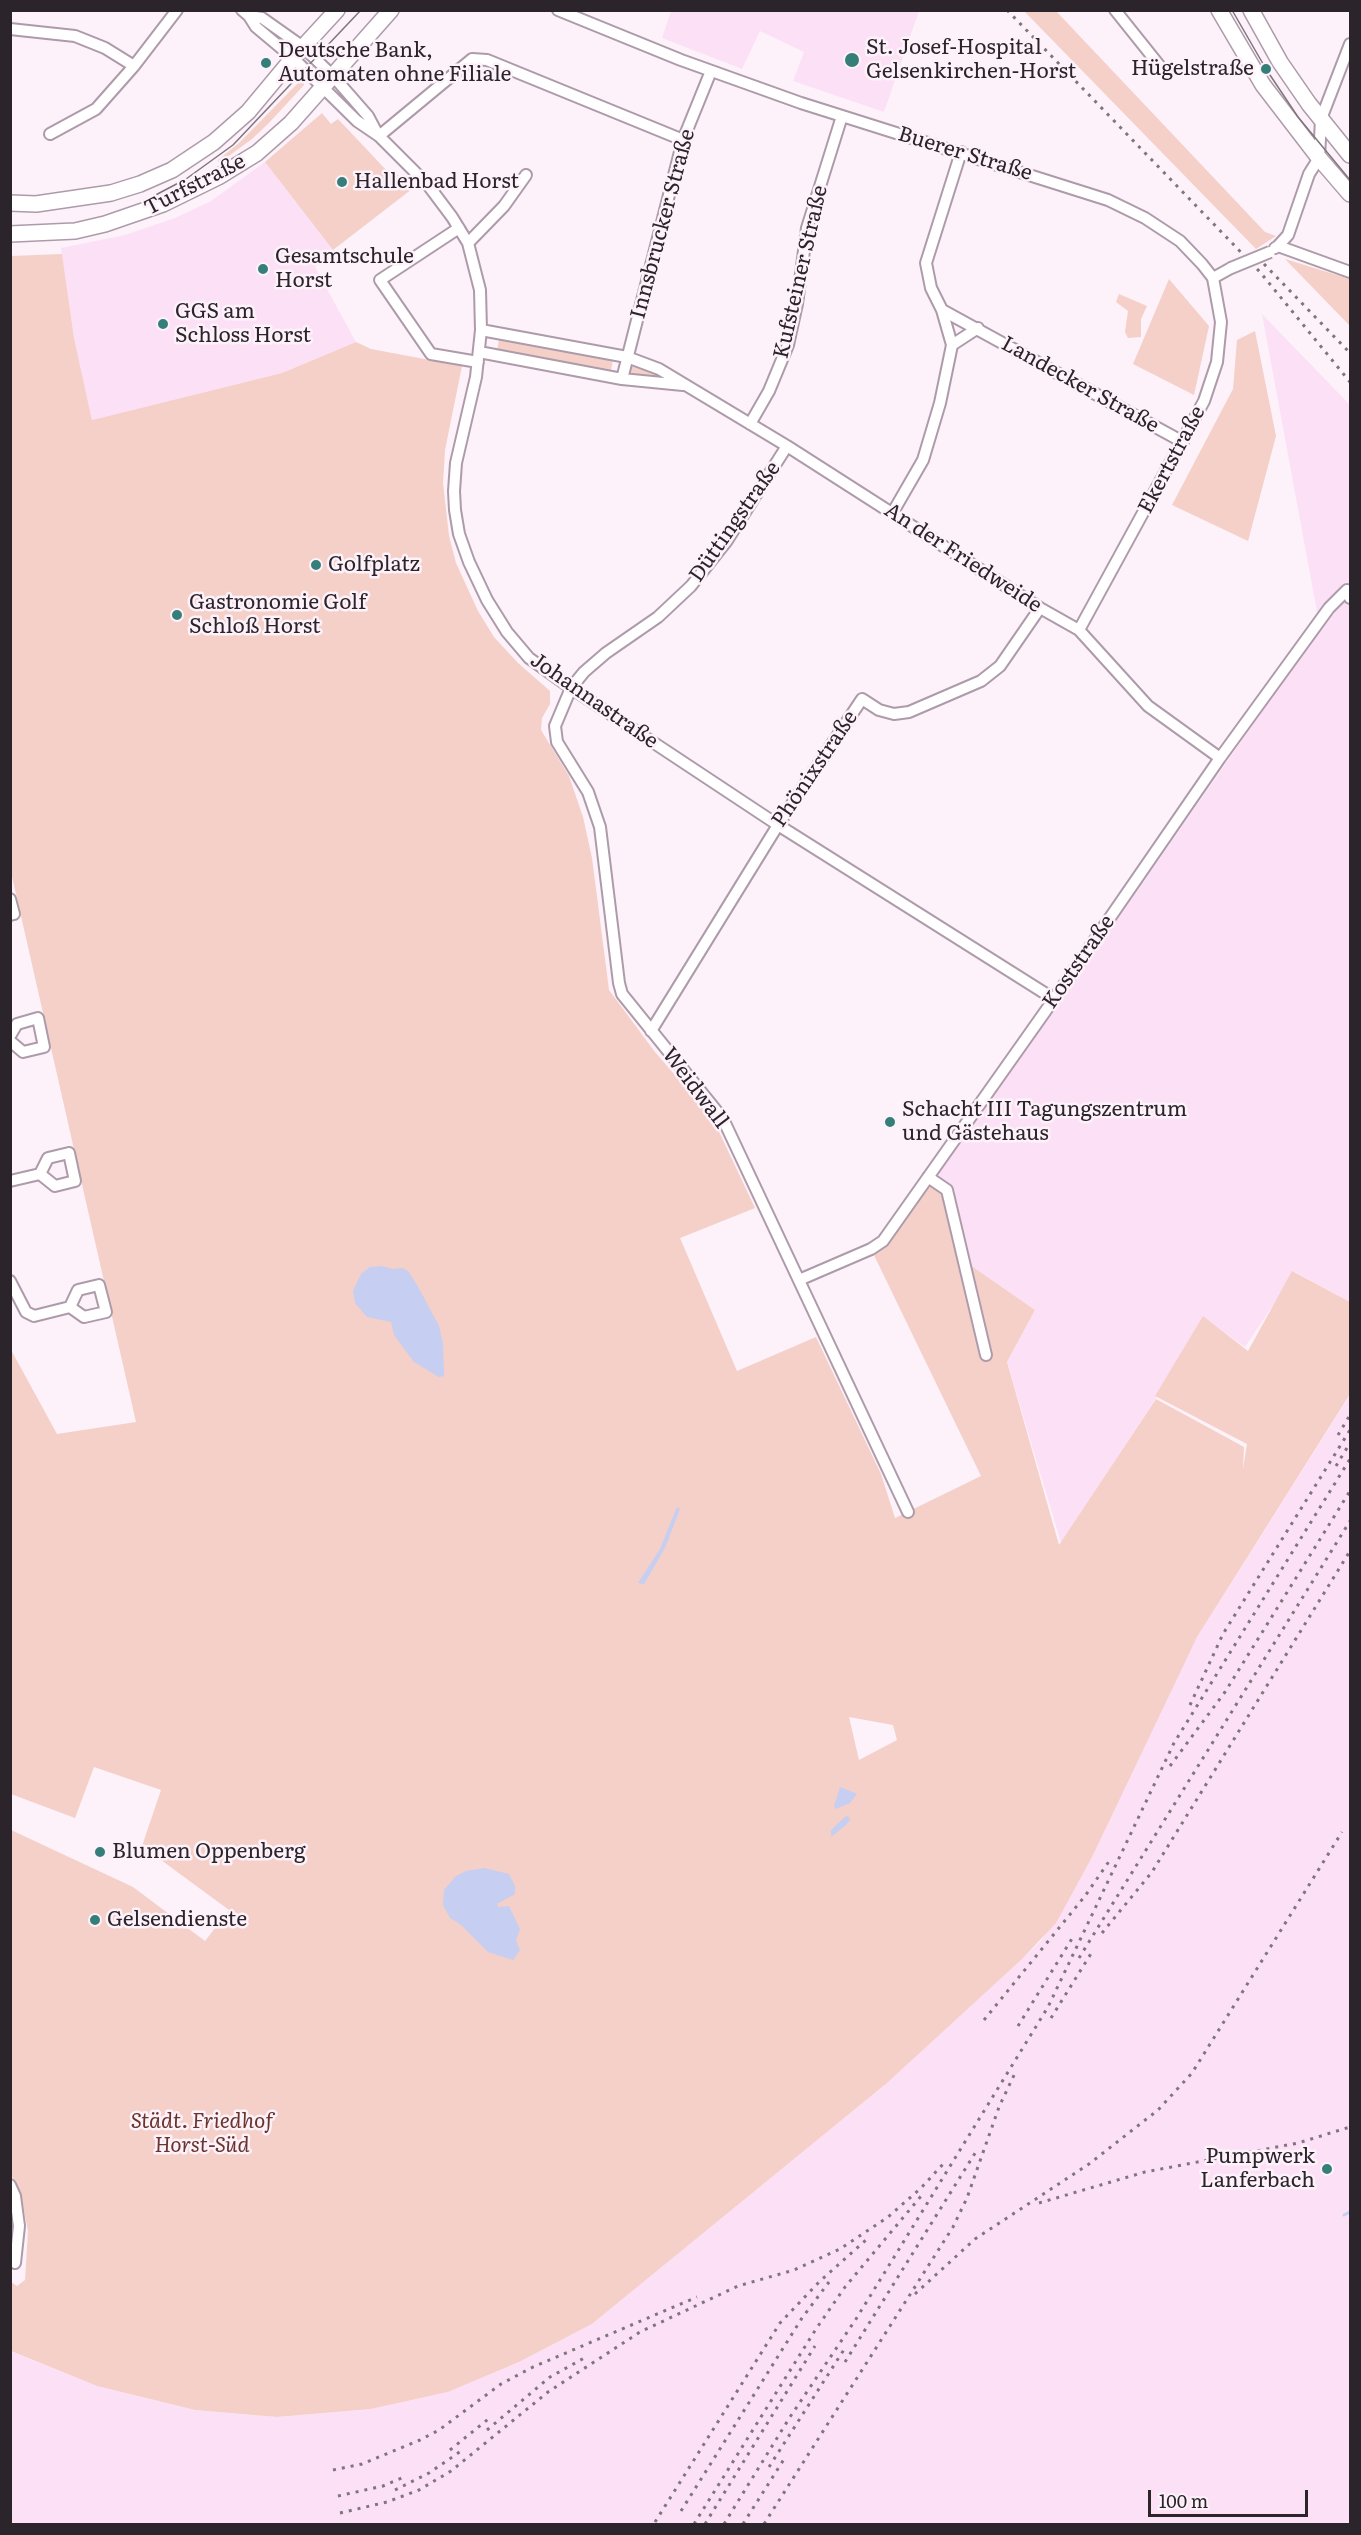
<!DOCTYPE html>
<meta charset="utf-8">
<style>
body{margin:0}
#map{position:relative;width:1361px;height:2535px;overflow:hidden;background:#fdf1fa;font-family:Literata,serif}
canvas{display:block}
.frame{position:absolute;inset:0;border:12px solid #2b242a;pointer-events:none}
.scale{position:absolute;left:1148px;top:2490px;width:160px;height:27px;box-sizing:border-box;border:3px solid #2b242a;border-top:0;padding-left:8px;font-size:18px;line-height:21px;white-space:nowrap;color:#2b242a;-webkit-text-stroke:4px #fdf1fa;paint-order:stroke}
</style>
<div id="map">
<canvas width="1361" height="2535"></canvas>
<div class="frame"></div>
<div class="scale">100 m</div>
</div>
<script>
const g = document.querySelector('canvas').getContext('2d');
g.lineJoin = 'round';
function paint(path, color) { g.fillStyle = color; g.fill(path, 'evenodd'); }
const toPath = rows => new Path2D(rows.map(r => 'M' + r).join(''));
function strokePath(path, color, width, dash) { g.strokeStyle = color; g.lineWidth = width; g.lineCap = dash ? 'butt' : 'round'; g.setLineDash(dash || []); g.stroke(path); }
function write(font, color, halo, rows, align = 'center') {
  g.font = font + ' Literata,serif'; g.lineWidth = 5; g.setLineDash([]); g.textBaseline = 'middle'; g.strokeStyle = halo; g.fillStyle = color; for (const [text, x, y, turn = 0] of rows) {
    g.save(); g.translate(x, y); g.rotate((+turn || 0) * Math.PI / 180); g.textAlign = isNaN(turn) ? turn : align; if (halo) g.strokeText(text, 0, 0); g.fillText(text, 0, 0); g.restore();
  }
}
paint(toPath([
 [671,11,671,10,919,11,884,112,793,81,804,52,760,31,742,69,662,38],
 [265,162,334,251,315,267,356,342,282,373,92,420,74,338,61,248,125,235,175,218,211,201],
 [1262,314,1350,405,1350,1302,1295,1272,1245,1347,1203,1317,1155,1400,1061,1543,1007,1362,1035,1310,963,1260,928,1177,1064,996,1320,628],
 [1350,1395,1350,2524,11,2524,10,2351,97,2386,195,2410,277,2417,371,2409,448,2392,519,2362,592,2324,887,2083,1041,1941,1197,1637]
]), '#fce1f6');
paint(toPath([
 [1024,11,1056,11,1265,232,1276,236,1256,249],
 [300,81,304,82,304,85,268,124,252,139,219,163,218,160,239,143],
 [322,113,331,124,338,119,388,172,392,171,397,174,412,189,333,250,265,162],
 [62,254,74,338,92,420,282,373,356,342,371,349,462,366,445,450,443,483,449,536,456,563,478,611,494,637,518,663,550,691,550,704,542,718,541,730,569,776,583,817,592,858,609,990,655,1052,713,1119,755,1208,680,1238,737,1371,816,1337,881,1474,895,1518,981,1476,871,1249,928,1177,947,1190,963,1260,1035,1310,1007,1362,1059,1545,1156,1399,1244,1447,1243,1469,1247,1444,1155,1396,1203,1316,1248,1351,1292,1271,1350,1302,1350,1394,1197,1637,1092,1857,1056,1923,1022,1959,887,2083,592,2324,519,2362,448,2392,371,2409,277,2417,195,2410,97,2386,11,2351,11,2282,17,2286,25,2280,28,2231,21,2195,10,2172,11,1830,133,1887,205,1941,229,1910,142,1846,161,1790,94,1767,75,1818,11,1794,10,1348,57,1434,136,1422,11,872,11,256],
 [849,1717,893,1725,897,1740,859,1760],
 [1285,259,1350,279,1350,326],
 [1169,279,1209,326,1194,395,1133,364],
 [1119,294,1147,306,1141,319,1141,337,1128,338,1125,332,1128,311,1116,302],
 [1255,331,1276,436,1248,541,1172,505,1233,389,1237,340],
 [499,339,613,359,611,371,497,351],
 [630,366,654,373,656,376,631,375,627,371]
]), '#f4d0c9');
paint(toPath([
 [381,1266,394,1269,402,1268,408,1271,417,1285,439,1326,443,1344,444,1376,439,1377,414,1362,394,1335,391,1322,367,1317,355,1303,353,1291,361,1274,370,1267],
 [677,1507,680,1509,665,1548,644,1584,638,1583,660,1549],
 [840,1787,857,1794,850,1803,836,1809,834,1806],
 [846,1816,849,1817,850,1820,846,1825,831,1837,831,1830],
 [484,1868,509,1874,515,1886,515,1894,497,1904,498,1907,509,1906,520,1929,516,1941,520,1950,513,1960,488,1952,461,1925,450,1918,443,1905,444,1890,456,1876,466,1871]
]), '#c6cef1');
strokePath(toPath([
 [1344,2215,1350,2212]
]), '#c6cef1', 3);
const minor = toPath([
 [242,10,249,16,256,27,293,58,357,121,379,136,428,185,452,217,468,243,480,290,481,330,476,377,456,463,454,491,455,510,459,534,469,562,487,600,507,632,529,658,571,688,778,825,1054,999],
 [558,10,681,60,801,103,1108,200,1145,218,1180,241,1202,264,1213,278,1221,322,1217,362,1204,401,1079,630],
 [1115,10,1159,65],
 [249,16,262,18,303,47,333,76,368,116,377,133],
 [10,29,75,36,105,48,134,66],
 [50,134,96,109,134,66,177,10],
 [379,136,472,59,487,60,683,140],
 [459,228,380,280,431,354,478,362],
 [468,243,504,206,526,175],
 [1278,246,1288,235,1309,174,1319,158,1321,119,1350,44],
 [1275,248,1278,246,1350,272],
 [1213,278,1231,268],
 [942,310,1183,442],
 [481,330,627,357,659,369,787,446,1040,608,1079,630,1148,706,1220,758],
 [952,345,978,328],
 [479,352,622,379,683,385],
 [622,379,683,140,711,71],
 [750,424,769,391,788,345,797,304,807,228,842,116],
 [787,446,726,542,691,586,658,617,606,653,584,672,571,688,555,726,557,742,588,792,600,827,619,983,622,994,723,1119,908,1512],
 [893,512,923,460,940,403,952,345,942,310,931,288,926,263,961,152],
 [10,899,14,914,10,915],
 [651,1031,778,825,862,699,879,710,894,714,909,712,981,681,1000,666,1040,608],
 [10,1036,17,1024,38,1018,44,1047,23,1052,10,1041],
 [69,1153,75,1181,55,1186,40,1174,48,1158,69,1153],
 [928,1177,947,1190,986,1355],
 [10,1181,40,1174],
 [799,1280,871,1249,883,1241,1054,999,1220,758,1329,608,1347,590,1350,598],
 [10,1281,26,1312,34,1316,70,1307,84,1317,106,1312,99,1285,78,1290,70,1307],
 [10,2185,15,2196,19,2226,15,2263,10,2260]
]);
const secondary = toPath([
 [1219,10,1263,85,1319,158,1350,194],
 [1251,10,1280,62,1309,104,1350,155],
 [10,203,36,204,111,193,140,184,172,170,214,142,248,112,293,58,337,10],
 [10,234,75,231,105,224,163,204,218,177,257,153,291,123,391,10]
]);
strokePath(minor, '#ae9baa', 14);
strokePath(secondary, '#ae9baa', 18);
strokePath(minor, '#fff', 10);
strokePath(secondary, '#fff', 15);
strokePath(toPath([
 [1232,10,1266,69,1298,117,1350,180],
 [148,199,186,179,233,145,361,10]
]), '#7e757d', 1.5);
strokePath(toPath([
 [1007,10,1260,272,1350,382],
 [1264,264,1350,353],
 [1338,1435,1350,1415],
 [1336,1466,1350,1443],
 [1190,1705,1223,1634,1350,1430],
 [1170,1766,1225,1692,1350,1491],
 [1102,1933,1152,1872,1350,1551],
 [1079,1958,1350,1521],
 [1051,2018,1092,1952],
 [984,2020,1085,1896,1110,1860],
 [1018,2026,1073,1937],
 [1039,2203,1145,2172,1298,2143,1350,2127],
 [915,2294,975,2239,1089,2164,1158,2110,1192,2073,1342,1832],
 [845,2362,977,2150],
 [487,2430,550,2377,586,2357],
 [450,2450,492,2416],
 [769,2467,845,2348],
 [333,2470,362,2464,420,2440,439,2430,501,2384,533,2367,697,2297],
 [395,2490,429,2473,464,2449],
 [338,2496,383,2486,404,2477],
 [681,2511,802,2318,829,2282],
 [340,2513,387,2502,419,2490,451,2471,548,2392,640,2332,738,2286,794,2270,840,2249,888,2217,921,2188,944,2163],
 [655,2522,780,2323,819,2282,866,2240],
 [694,2524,816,2329,845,2287,922,2195],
 [705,2524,815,2346],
 [724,2524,790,2417,856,2319,1048,2007,1174,1743,1350,1459],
 [743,2524,786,2456],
 [764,2524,953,2227,967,2198,999,2107,1015,2073]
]), '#7e757d', 3, [3, 6]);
const minorBridge = toPath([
 [1231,268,1270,252]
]);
strokePath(minorBridge, '#ae9baa', 14, []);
strokePath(minorBridge, '#fff', 10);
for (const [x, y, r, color] of [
 [852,60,8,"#367e7a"],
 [266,63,6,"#367e7a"],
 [1266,69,6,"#367e7a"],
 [342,182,6,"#367e7a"],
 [263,269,6,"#367e7a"],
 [163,324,6,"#367e7a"],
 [316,565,6,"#367e7a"],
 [177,615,6,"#367e7a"],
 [890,1122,6,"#367e7a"],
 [100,1852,6,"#367e7a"],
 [95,1920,6,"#367e7a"],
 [1327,2169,6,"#367e7a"]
]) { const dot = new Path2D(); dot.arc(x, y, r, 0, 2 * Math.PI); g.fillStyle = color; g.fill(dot); strokePath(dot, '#fdf1fa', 2); }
write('21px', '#2b242a', '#fdf1fa', [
 ["St. Josef-Hospital",866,48],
 ["Gelsenkirchen-Horst",866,72],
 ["Deutsche Bank,",278,51],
 ["Automaten ohne Filiale",278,75],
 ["Hügelstraße",1254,69,"right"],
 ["Hallenbad Horst",354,182],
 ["Gesamtschule",275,257],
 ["Horst",275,281],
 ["GGS am",175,312],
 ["Schloss Horst",175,336],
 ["Golfplatz",328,565],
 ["Gastronomie Golf",189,603],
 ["Schloß Horst",189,627],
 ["Schacht III Tagungszentrum",902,1110],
 ["und Gästehaus",902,1134],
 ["Blumen Oppenberg",112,1852],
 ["Gelsendienste",107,1920],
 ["Pumpwerk",1315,2157,"right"],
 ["Lanferbach",1315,2181,"right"]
], 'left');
write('21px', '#2b242a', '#fdf1fa', [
 ["Buerer Straße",965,154,17],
 ["Turfstraße",195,185,-27],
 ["Innsbrucker Straße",663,224,-75],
 ["Kufsteiner Straße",801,272,-77],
 ["Landecker Straße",1080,385,29],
 ["Ekertstraße",1172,460,-62],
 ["Düttingstraße",735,522,-55],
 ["An der Friedweide",963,558,33],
 ["Johannastraße",594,701,35],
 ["Phönixstraße",815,769,-56],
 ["Koststraße",1079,962,-55],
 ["Weidwall",695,1088,53]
]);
write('italic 21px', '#6a342b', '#fdf1fa', [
 ["Städt. Friedhof",202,2122],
 ["Horst-Süd",202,2146]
]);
</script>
